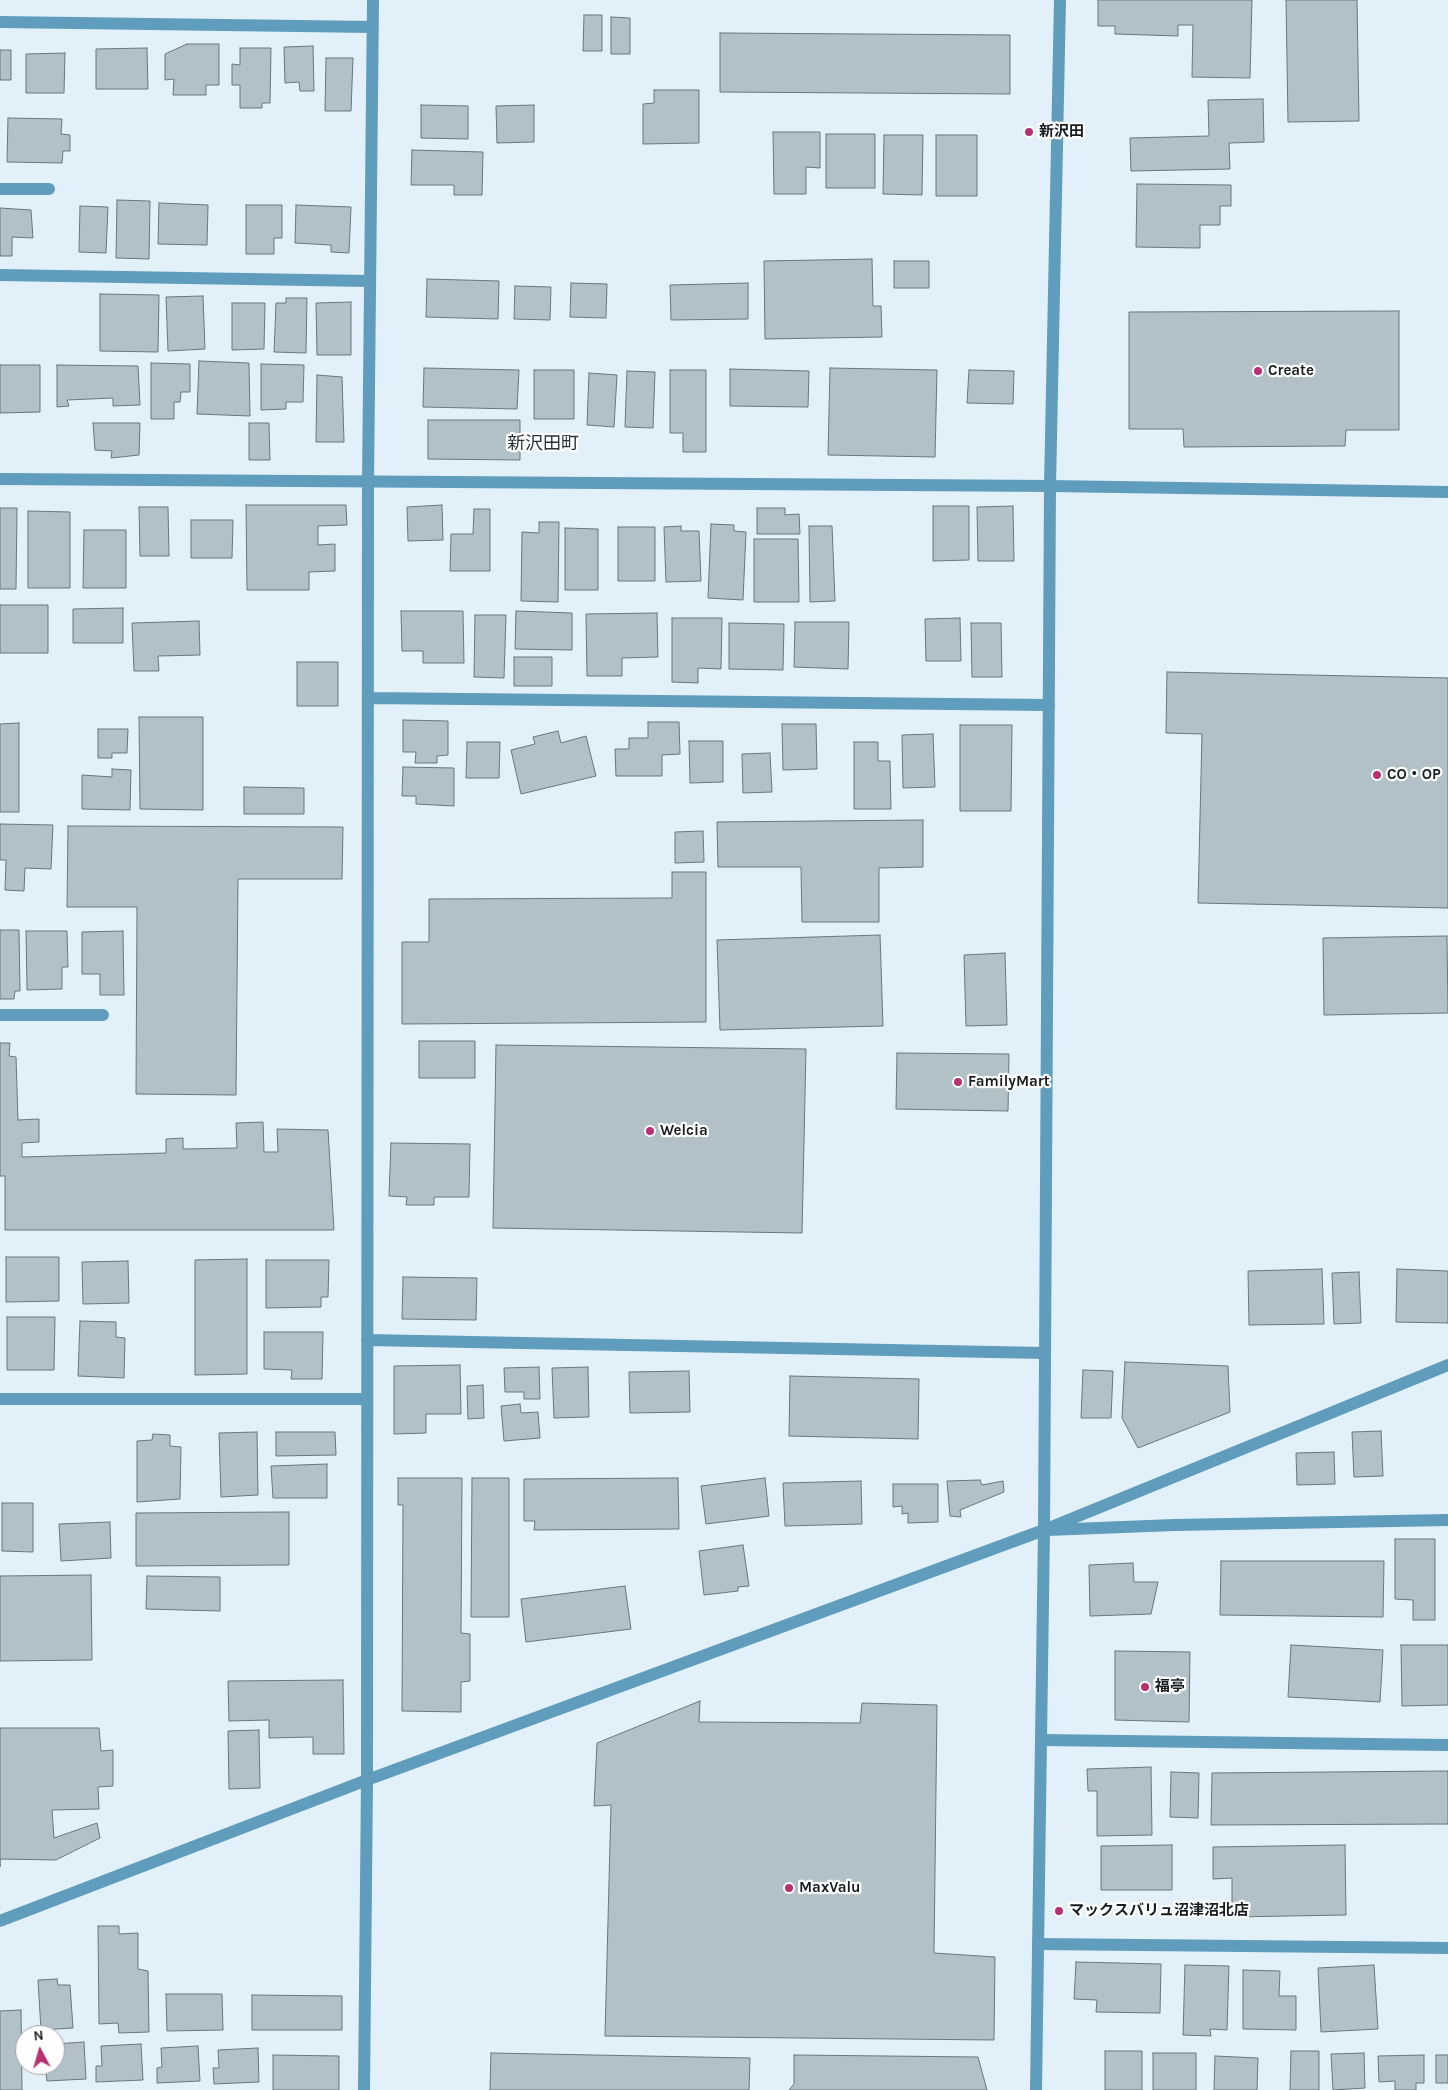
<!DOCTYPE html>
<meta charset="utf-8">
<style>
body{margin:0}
#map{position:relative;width:1448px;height:2090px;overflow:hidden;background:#e2f1f9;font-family:Karla,sans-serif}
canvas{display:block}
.north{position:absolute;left:15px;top:2025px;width:50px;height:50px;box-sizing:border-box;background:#fff;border:1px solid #a2a4a5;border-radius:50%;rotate:354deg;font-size:14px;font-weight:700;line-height:20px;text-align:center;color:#161c1f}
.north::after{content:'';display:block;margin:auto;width:18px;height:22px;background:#b83172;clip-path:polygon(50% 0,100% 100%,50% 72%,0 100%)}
</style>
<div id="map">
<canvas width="1448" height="2090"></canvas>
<div class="north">N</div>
</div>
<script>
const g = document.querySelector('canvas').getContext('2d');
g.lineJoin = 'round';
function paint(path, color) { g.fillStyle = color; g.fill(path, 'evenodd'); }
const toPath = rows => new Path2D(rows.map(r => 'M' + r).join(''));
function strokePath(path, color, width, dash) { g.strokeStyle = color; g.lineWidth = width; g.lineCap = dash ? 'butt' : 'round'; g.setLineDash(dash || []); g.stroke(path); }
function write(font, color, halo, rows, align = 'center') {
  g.font = font + ' Karla,"Noto Sans JP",sans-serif'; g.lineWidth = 4.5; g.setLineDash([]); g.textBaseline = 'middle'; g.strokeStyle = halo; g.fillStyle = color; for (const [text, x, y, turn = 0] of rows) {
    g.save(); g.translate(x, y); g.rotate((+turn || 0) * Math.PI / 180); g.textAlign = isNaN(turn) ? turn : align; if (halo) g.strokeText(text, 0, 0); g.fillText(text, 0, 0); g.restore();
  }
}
const building = toPath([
 [1098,0,1252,0,1250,78,1192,77,1193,25,1178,25,1178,36,1115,34,1115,26,1098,26,1098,0],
 [1286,0,1357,0,1359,121,1288,122,1286,0],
 [584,15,602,15,602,51,583,51,584,15],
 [611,17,630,18,630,54,611,54,611,17],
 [720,33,1010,35,1010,94,720,92,720,33],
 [187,44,219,44,219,85,206,85,206,95,173,95,174,79,165,80,165,54,187,44],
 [313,46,314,91,300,91,299,82,285,83,284,47,313,46],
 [147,48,148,89,96,89,96,49,147,48],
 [240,48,271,48,270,103,262,103,262,108,240,108,240,85,232,85,232,64,240,65,240,48],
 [0,50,11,50,11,80,0,80,0,50],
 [65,53,64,93,26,93,26,54,65,53],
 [326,58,353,58,351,111,325,111,326,58],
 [654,90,699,90,699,143,643,144,643,104,654,103,654,90],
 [1263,99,1264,142,1229,143,1230,169,1131,171,1130,138,1209,136,1208,100,1263,99],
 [421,105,468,106,468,139,421,138,421,105],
 [534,105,534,142,497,143,496,106,534,105],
 [8,118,62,119,61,134,70,135,70,151,63,151,62,163,7,162,8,118],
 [773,132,820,132,820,168,806,167,806,194,774,194,773,132],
 [826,134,875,134,875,188,826,188,826,134],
 [884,135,923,135,922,195,883,194,884,135],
 [936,135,977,135,977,196,936,196,936,135],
 [412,150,483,152,482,195,454,195,454,185,411,185,412,150],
 [1137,184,1231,185,1231,206,1220,206,1220,225,1200,225,1200,248,1136,247,1137,184],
 [117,200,150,201,149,259,116,258,117,200],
 [159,203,208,205,207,245,158,244,159,203],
 [246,205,282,205,282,238,274,238,274,254,246,254,246,205],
 [296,205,351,207,349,253,331,252,331,245,295,243,296,205],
 [80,206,108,207,106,253,79,252,80,206],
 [0,208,31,210,33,238,12,237,12,256,0,256,0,208],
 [872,259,873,306,881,306,882,337,765,339,764,261,872,259],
 [894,261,929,261,929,288,894,288,894,261],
 [427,279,499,281,498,319,426,317,427,279],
 [571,283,607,284,606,318,570,317,571,283],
 [748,283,748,319,671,320,670,285,748,283],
 [515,286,551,287,550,320,514,319,515,286],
 [100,294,159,295,158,352,100,351,100,294],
 [203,296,205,349,168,351,166,297,203,296],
 [286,298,307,298,306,353,274,352,276,303,286,303,286,298],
 [351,302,351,355,317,355,316,303,351,302],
 [232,303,265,303,264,349,232,350,232,303],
 [1399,311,1399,430,1346,430,1345,446,1184,447,1183,429,1129,429,1129,312,1399,311],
 [199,361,249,363,250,416,197,414,199,361],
 [151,363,190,364,190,392,181,392,180,402,174,402,174,419,151,419,151,363],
 [261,364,304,365,303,402,286,402,286,409,261,410,261,364],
 [0,365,40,365,40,412,0,413,0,365],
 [57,365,138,366,140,405,113,406,113,398,67,400,69,406,57,407,57,365],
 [424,368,519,370,517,409,423,407,424,368],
 [830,368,937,370,935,457,828,455,830,368],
 [730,369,809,371,808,407,730,406,730,369],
 [534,370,574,370,574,419,534,419,534,370],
 [670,370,706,370,706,452,683,452,683,433,670,433,670,370],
 [969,370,1014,371,1013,404,967,403,969,370],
 [627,371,655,372,653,428,625,427,627,371],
 [589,373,617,375,614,427,587,425,589,373],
 [317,375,342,377,344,442,316,442,317,375],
 [428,420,520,420,520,460,428,459,428,420],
 [93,423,140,423,139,455,111,458,112,451,95,450,93,423],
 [249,423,269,423,270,460,249,460,249,423],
 [246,505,346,505,347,525,318,526,318,545,335,544,335,571,309,572,309,590,247,590,246,505],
 [442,505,443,540,408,541,407,507,442,505],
 [933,506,969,506,969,560,933,561,933,506],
 [1013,506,1014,561,978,561,977,507,1013,506],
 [139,507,168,507,169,556,140,556,139,507],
 [0,508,17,508,16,589,0,589,0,508],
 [757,508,785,508,785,515,799,514,800,534,757,534,757,508],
 [474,509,490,509,490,571,450,571,451,534,473,534,474,509],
 [28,511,70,512,70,588,28,588,28,511],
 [191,520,233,520,232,558,191,558,191,520],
 [539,522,559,522,558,602,521,601,522,532,539,533,539,522],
 [711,524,734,525,734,531,746,532,743,600,708,598,711,524],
 [681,526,681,531,699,531,701,581,666,582,664,527,681,526],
 [809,526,832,526,835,601,810,602,809,526],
 [618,527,655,527,655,581,618,581,618,527],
 [565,528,598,529,598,590,565,590,565,528],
 [84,530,126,530,126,588,83,588,84,530],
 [754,539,798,539,799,602,754,602,754,539],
 [0,605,48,605,48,653,0,653,0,605],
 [123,608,123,643,73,643,73,609,123,608],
 [401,611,463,611,464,663,423,663,423,651,402,651,401,611],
 [516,611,572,613,572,650,515,649,516,611],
 [657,613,658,657,622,658,622,676,587,676,586,614,657,613],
 [475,615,506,615,504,678,474,677,475,615],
 [672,618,722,618,721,669,698,668,698,683,672,682,672,618],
 [960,618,961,661,926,661,925,619,960,618],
 [199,621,200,655,158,656,159,671,134,671,132,623,199,621],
 [795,622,849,622,848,669,794,667,795,622],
 [729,623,784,624,783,670,729,669,729,623],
 [971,623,1001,623,1002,677,972,677,971,623],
 [514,657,552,657,552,686,514,686,514,657],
 [297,662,338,662,338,706,297,706,297,662],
 [1167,672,1448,678,1448,908,1198,903,1202,734,1166,733,1167,672],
 [139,717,203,717,203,810,140,809,139,717],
 [403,720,448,721,448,755,437,756,437,763,415,763,416,752,403,752,403,720],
 [648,722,679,722,680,754,662,755,662,776,616,776,615,749,629,749,629,738,648,738,648,722],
 [19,723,19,812,0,812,0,724,19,723],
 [782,724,816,724,817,769,783,770,782,724],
 [960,725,1012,725,1011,811,960,811,960,725],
 [98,729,128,729,127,753,112,753,112,758,98,758,98,729],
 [558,731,561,743,586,736,596,776,521,794,511,750,535,744,533,737,558,731],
 [933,734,935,787,903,788,902,735,933,734],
 [689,741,723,741,723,782,690,783,689,741],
 [467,742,500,742,499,778,466,778,467,742],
 [854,742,878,742,878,761,890,761,891,809,854,809,854,742],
 [770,753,772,792,743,793,742,754,770,753],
 [403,767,454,768,454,806,416,804,416,796,402,796,403,767],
 [112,769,131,770,130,810,82,809,82,775,112,777,112,769],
 [244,787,304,788,304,814,244,814,244,787],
 [923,820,923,867,879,868,879,922,802,922,801,867,718,867,717,822,923,820],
 [0,824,53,825,51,869,25,868,24,891,5,890,6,860,0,860,0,824],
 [68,826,343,827,342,879,238,879,236,1095,136,1094,137,907,67,907,68,826],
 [703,831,704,862,675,863,675,832,703,831],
 [672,872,706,872,706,1022,402,1024,402,942,429,942,429,899,672,898,672,872],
 [0,930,19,930,20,991,15,991,14,999,0,999,0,930],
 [26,931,67,931,68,967,62,967,62,989,27,990,26,931],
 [123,931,124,995,100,995,100,974,82,974,82,932,123,931],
 [880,935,883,1026,720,1030,717,940,880,935],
 [1447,936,1448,1013,1324,1015,1323,938,1447,936],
 [1005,953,1007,1025,966,1026,964,955,1005,953],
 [419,1041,475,1041,475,1078,419,1078,419,1041],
 [0,1043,10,1043,9,1056,16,1057,18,1120,39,1119,39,1142,22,1143,22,1157,166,1153,166,1139,183,1138,183,1149,237,1148,236,1123,263,1122,264,1152,278,1152,277,1129,328,1130,334,1230,5,1230,5,1176,0,1176,0,1043],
 [496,1045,806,1049,802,1233,493,1228,496,1045],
 [897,1053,1009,1054,1008,1111,896,1109,897,1053],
 [391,1143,470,1144,469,1197,434,1197,434,1205,406,1205,407,1197,389,1196,391,1143],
 [6,1257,59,1257,59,1301,6,1302,6,1257],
 [247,1259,247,1374,195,1375,195,1260,247,1259],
 [266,1260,329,1260,328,1297,321,1297,321,1307,266,1308,266,1260],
 [128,1261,129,1303,83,1304,82,1262,128,1261],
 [1322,1269,1324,1324,1249,1325,1248,1271,1322,1269],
 [1397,1269,1448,1271,1448,1323,1396,1322,1397,1269],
 [1359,1272,1361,1323,1334,1324,1332,1273,1359,1272],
 [403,1277,477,1278,476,1320,402,1319,403,1277],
 [7,1317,55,1317,54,1370,7,1370,7,1317],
 [80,1321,116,1322,116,1337,125,1338,124,1378,78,1376,80,1321],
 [264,1332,323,1332,322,1379,291,1379,292,1370,264,1369,264,1332],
 [1125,1362,1228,1366,1230,1412,1138,1448,1122,1418,1125,1362],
 [460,1365,461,1414,426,1414,426,1433,394,1434,394,1366,460,1365],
 [539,1367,540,1399,524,1399,524,1392,505,1392,504,1368,539,1367],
 [588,1367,589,1417,554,1418,552,1368,588,1367],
 [1083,1370,1113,1371,1111,1418,1081,1418,1083,1370],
 [689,1371,690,1412,630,1413,629,1372,689,1371],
 [790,1376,919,1379,918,1439,789,1436,790,1376],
 [483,1385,484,1418,468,1419,467,1386,483,1385],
 [520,1404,521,1413,538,1412,540,1438,504,1441,501,1406,520,1404],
 [1381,1431,1383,1476,1354,1477,1352,1432,1381,1431],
 [257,1432,258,1495,221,1497,219,1433,257,1432],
 [276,1432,335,1432,336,1455,276,1456,276,1432],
 [153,1434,170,1435,170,1446,181,1447,180,1499,137,1502,137,1441,152,1440,153,1434],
 [1334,1452,1335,1484,1297,1485,1296,1453,1334,1452],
 [327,1464,327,1498,273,1498,271,1466,327,1464],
 [398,1478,462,1478,461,1633,470,1634,470,1681,461,1682,461,1712,402,1711,403,1505,398,1505,398,1478],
 [472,1478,509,1478,509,1617,471,1617,472,1478],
 [678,1478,679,1529,534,1530,535,1521,524,1521,524,1479,678,1478],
 [765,1478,769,1516,706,1524,701,1486,765,1478],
 [980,1480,982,1485,1003,1481,1004,1492,960,1510,961,1517,950,1516,947,1481,980,1480],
 [861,1481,862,1524,785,1526,783,1483,861,1481],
 [893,1484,938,1484,938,1522,908,1523,908,1513,902,1514,902,1506,893,1507,893,1484],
 [2,1503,33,1503,33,1552,2,1551,2,1503],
 [289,1512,289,1565,136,1566,136,1513,289,1512],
 [110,1522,111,1558,61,1561,59,1524,110,1522],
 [1395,1539,1435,1539,1435,1620,1413,1620,1413,1600,1395,1599,1395,1539],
 [743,1545,749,1586,738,1587,738,1591,704,1595,699,1551,743,1545],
 [1221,1561,1384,1561,1383,1617,1220,1615,1221,1561],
 [1133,1563,1134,1582,1158,1582,1151,1614,1090,1616,1089,1565,1133,1563],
 [91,1575,92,1660,0,1661,0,1576,91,1575],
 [147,1576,220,1577,220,1611,146,1609,147,1576],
 [625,1586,631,1629,526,1642,521,1599,625,1586],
 [1291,1645,1383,1650,1380,1702,1288,1697,1291,1645],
 [1401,1645,1448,1645,1448,1705,1402,1706,1401,1645],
 [1115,1651,1190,1652,1189,1722,1115,1720,1115,1651],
 [343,1680,344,1754,313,1754,313,1737,269,1738,269,1720,229,1721,228,1681,343,1680],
 [700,1701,699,1722,860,1723,862,1703,937,1705,934,1953,995,1957,994,2040,605,2036,611,1805,594,1806,597,1743,700,1701],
 [0,1728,99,1728,101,1751,113,1750,113,1786,98,1787,99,1809,52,1810,54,1838,97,1823,100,1838,56,1860,0,1859,0,1867,0,1728],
 [259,1730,260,1788,229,1789,228,1731,259,1730],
 [1151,1767,1152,1835,1097,1836,1097,1791,1088,1791,1087,1769,1151,1767],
 [1448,1771,1448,1824,1211,1825,1212,1773,1448,1771],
 [1171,1772,1199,1773,1198,1818,1170,1817,1171,1772],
 [1172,1845,1172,1890,1101,1890,1101,1846,1172,1845],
 [1345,1845,1346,1915,1232,1917,1232,1878,1213,1879,1213,1847,1345,1845],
 [98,1926,119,1926,119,1934,138,1933,138,1969,148,1971,149,2032,119,2033,118,2023,99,2024,98,1926],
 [1076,1962,1161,1964,1160,2013,1096,2012,1097,2000,1074,1999,1076,1962],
 [1185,1965,1229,1966,1227,2030,1210,2029,1211,2036,1183,2035,1185,1965],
 [1374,1965,1378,2029,1321,2032,1318,1968,1374,1965],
 [1243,1970,1280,1971,1279,1996,1296,1996,1296,2030,1243,2029,1243,1970],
 [57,1979,58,1985,70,1985,73,2028,41,2030,38,1980,57,1979],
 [166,1994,222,1994,223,2030,167,2031,166,1994],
 [252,1995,342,1996,342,2030,252,2030,252,1995],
 [21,2010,22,2090,0,2090,0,2011,21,2010],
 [84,2042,86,2079,47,2081,45,2065,55,2065,55,2044,84,2042],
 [141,2044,143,2080,96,2082,96,2066,102,2066,101,2046,141,2044],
 [198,2046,200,2081,157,2083,157,2068,162,2067,161,2048,198,2046],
 [258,2048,259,2082,214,2084,213,2068,219,2068,218,2050,258,2048],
 [1105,2051,1142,2051,1142,2090,1105,2090,1105,2051],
 [1291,2051,1319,2051,1319,2090,1290,2090,1291,2051],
 [491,2053,750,2058,749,2090,490,2090,491,2053],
 [1153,2053,1196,2053,1196,2090,1153,2090,1153,2053],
 [1364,2053,1365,2088,1333,2090,1331,2054,1364,2053],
 [273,2055,339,2056,339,2090,273,2090,273,2055],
 [794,2055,978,2057,987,2090,789,2090,794,2084,794,2055],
 [1424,2055,1424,2083,1416,2083,1416,2090,1395,2090,1395,2081,1379,2082,1378,2056,1424,2055],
 [1436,2055,1448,2055,1448,2083,1436,2083,1436,2055],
 [1215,2056,1258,2058,1257,2090,1214,2090,1215,2056]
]);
paint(building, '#b2c0c8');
strokePath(building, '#68767d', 1);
strokePath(toPath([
 [0,22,373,27],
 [0,189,49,189],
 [0,275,370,281],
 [0,479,1050,486,1448,492],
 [368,698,1049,705],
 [0,1015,103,1015],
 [367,1340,1045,1353],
 [0,1399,367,1399],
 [1047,1530,1174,1525,1448,1520],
 [1041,1740,1448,1745],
 [1038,1944,1448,1948],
 [364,2090,367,1780,368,482,373,0]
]), '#609cbb', 12);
strokePath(toPath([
 [0,1921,367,1780,1044,1530,1448,1365],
 [1036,2090,1044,1530,1050,486,1060,0]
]), '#609cbb', 12);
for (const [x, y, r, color] of [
 [1029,132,5,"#b83172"],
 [1258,371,5,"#b83172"],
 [1377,775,5,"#b83172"],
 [958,1082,5,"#b83172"],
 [650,1131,5,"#b83172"],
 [1145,1687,5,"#b83172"],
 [789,1888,5,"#b83172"],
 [1059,1911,5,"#b83172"]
]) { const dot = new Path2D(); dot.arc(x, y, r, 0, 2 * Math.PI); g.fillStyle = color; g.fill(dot); strokePath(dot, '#fff', 2); }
write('bold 15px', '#161c1f', '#fff', [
 ["新沢田",1039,132],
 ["Create",1268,371],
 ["CO・OP",1387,775],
 ["FamilyMart",968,1082],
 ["Welcia",660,1131],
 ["福亭",1155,1687],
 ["MaxValu",799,1888],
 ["マックスバリュ沼津沼北店",1069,1911]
], 'left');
write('18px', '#27333a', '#fff', [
 ["新沢田町",543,444]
]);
</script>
